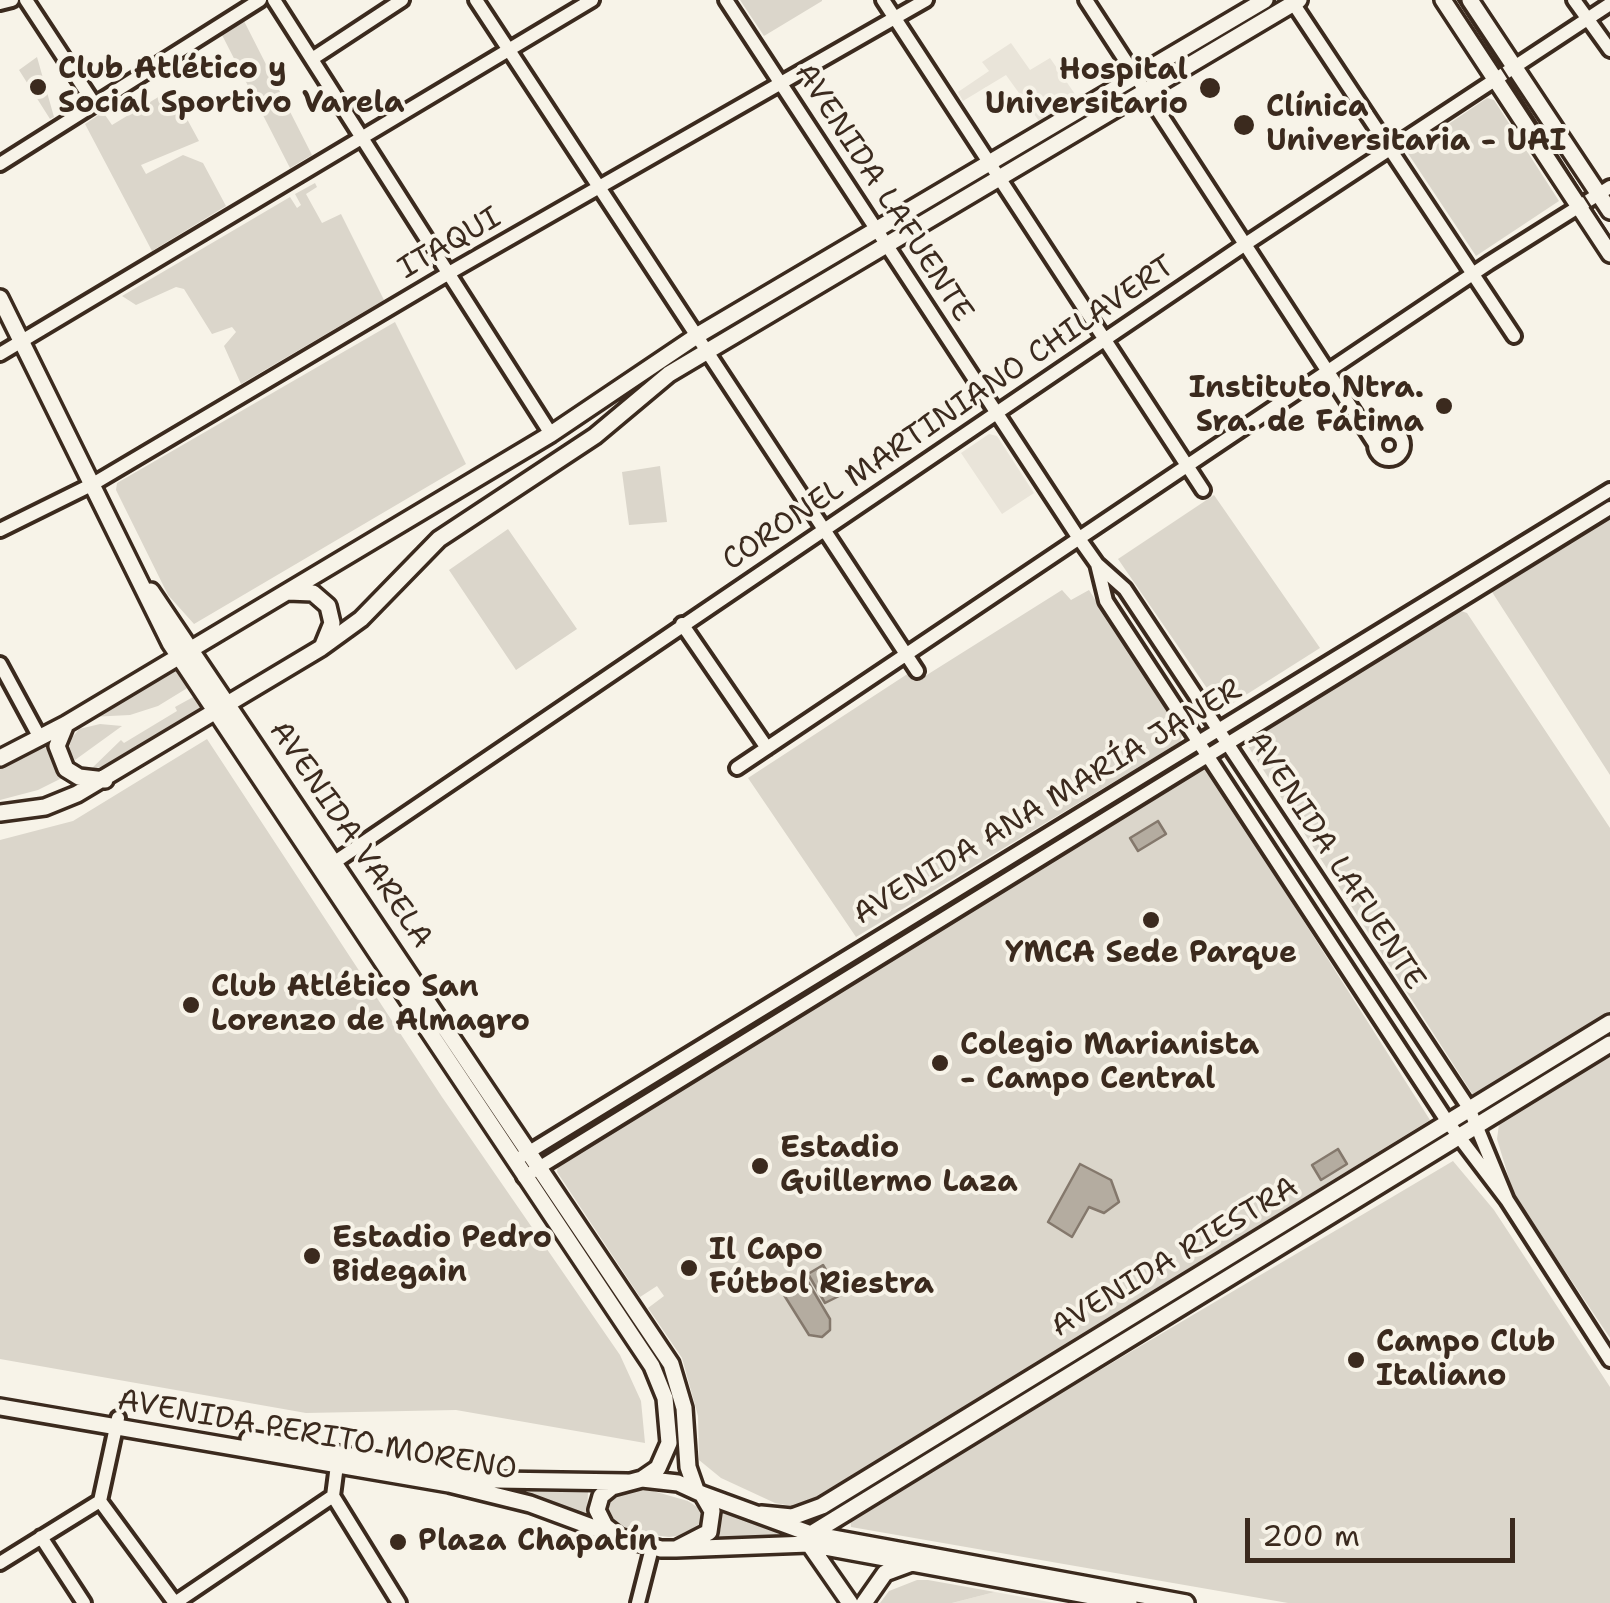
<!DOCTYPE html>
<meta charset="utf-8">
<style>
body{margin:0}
#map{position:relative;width:1610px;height:1603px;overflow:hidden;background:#f7f3e8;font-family:"Shantell Sans",sans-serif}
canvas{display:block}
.scale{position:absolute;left:1245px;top:1518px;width:270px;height:45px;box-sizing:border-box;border:5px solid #3b2a1e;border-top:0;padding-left:12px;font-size:30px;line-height:35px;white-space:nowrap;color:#3b2a1e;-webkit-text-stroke:8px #f7f3e8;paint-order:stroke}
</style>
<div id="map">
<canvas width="1610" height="1603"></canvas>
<div class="scale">200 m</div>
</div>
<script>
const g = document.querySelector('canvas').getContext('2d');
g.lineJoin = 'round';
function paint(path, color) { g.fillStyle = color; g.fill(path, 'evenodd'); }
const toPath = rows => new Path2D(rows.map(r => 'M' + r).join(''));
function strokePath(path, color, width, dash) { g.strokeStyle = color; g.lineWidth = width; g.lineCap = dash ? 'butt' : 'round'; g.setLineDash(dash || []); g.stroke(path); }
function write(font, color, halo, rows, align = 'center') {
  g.font = font + ' "Shantell Sans",sans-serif'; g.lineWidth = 8; g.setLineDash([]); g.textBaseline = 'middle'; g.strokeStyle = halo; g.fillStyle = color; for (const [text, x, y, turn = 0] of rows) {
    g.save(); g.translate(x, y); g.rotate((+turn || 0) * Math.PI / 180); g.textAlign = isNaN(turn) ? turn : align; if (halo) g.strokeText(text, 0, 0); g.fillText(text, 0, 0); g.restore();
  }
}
paint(toPath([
 [1011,43,1030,70,1050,58,1077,97,1039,121,1006,75,963,101,958,92,989,71,982,62],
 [989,434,997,436,1034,493,1002,514,961,453],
 [995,1592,1055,1603,952,1603]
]), '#e9e4d9');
paint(toPath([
 [740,0,822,0,822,1,764,36],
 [244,21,312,155,290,168,222,35],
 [37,57,54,117,50,119,19,70],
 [165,93,175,97,199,141,141,165,146,174,183,155,203,163,226,206,152,251,85,124,103,112,112,125],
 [1487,98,1494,100,1559,201,1476,256,1407,152],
 [315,183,317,187,306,194,322,223,341,214,384,300,241,384,224,346,236,332,232,327,212,334,184,289,176,287,136,305,122,296,290,197,297,208,301,205,295,194],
 [395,322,466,464,194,624,168,595,116,490,117,483],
 [660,466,667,522,629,525,622,472],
 [1214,495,1320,648,1222,710,1118,559],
 [1610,519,1610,775,1492,592],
 [508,529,577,629,516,670,449,570],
 [1062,590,1071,600,1089,590,1182,735,1180,742,856,937,748,778,912,671,922,678],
 [1458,610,1467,613,1610,828,1610,1015,1475,1098,1244,740],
 [177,668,189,687,158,706,130,715,90,717],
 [195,696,206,712,114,763,90,770,121,740,124,743,177,711,175,707],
 [100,724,122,726,75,760,69,750,71,739,79,729],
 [207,739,442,1097,620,1355,641,1401,645,1443,456,1410,306,1413,0,1359,0,840,73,821],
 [47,742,62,778,38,790,0,800,0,765],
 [1206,767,1430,1120,812,1501,792,1506,775,1503,721,1478,699,1460,698,1416,682,1358,648,1308,664,1296,657,1286,640,1297,557,1172,558,1165,777,1024],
 [1610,1028,1610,1038,1485,1115,1480,1107],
 [1610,1053,1610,1338,1514,1195,1497,1139,1499,1124],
 [1453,1161,1494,1210,1610,1387,1610,1603,1288,1603,851,1527,850,1518],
 [646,1489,688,1501,700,1509,705,1525,697,1533,669,1537,637,1533,611,1520,607,1504,614,1494],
 [518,1491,588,1491,587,1518],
 [717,1505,798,1537,713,1544,721,1529],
 [917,1580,928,1580,995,1592,952,1603,880,1603,889,1591]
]), '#dbd6cb');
const water = toPath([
 [1158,821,1166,834,1138,851,1130,838,1158,821],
 [1338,1149,1347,1164,1321,1180,1312,1165,1338,1149],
 [1080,1164,1111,1180,1119,1202,1104,1213,1089,1207,1072,1237,1048,1222,1080,1164],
 [823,1265,841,1295,825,1303,808,1274,823,1265],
 [800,1280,808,1282,830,1319,830,1330,822,1337,809,1335,784,1295,787,1287,800,1280]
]);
paint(water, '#b4aca0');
strokePath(water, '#84786c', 2.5);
const minor = toPath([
 [26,0,93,102],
 [274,0,551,434],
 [476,0,917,671],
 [726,0,1080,540,1097,564,1125,589,1469,1108,1507,1200],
 [883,0,1203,490],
 [1086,0,1375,444],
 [1291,0,1514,336],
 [1574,0,1610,50],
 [0,3,12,0],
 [312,59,402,0],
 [0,164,260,0],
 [0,354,592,0],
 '1375 445a14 14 0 1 1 28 0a14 14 0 1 1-28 0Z',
 [0,530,93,484,449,273,926,0],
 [1097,564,1106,601,1447,1121,1507,1200,1610,1360],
 [682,624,767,748],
 [0,664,40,738],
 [737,768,1489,263,1610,187],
 [326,868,1244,245,1610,4],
 [521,1157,1610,490],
 [524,1177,1610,508],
 [118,1418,100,1501,175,1603],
 [337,1465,333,1496,399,1603],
 [41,1537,84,1603],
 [0,1563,100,1501],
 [175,1603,333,1496],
 [638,1603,652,1548]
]);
const major = toPath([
 [1443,0,1610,254],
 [1470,0,1610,211],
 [0,298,170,643,652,1366,665,1398,669,1443,658,1468,642,1479],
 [151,591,671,1364,684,1408,688,1467,696,1490],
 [288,592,313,593,328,606,332,623,323,645],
 [66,724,57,746,66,769,79,777,105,780],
 [0,758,66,724,551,434,698,335,1265,0],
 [0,813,45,807,77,794,321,648,361,619,439,539,595,436,669,374,1299,0],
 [0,1407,449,1484,530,1504,619,1537],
 [249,1439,496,1480,627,1482],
 [642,1479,678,1483,702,1494,712,1511,709,1532,676,1549,661,1549,619,1537,605,1526,597,1510,601,1496,612,1487,642,1479],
 [702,1494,811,1534,1186,1603],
 [761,1514,792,1517,822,1506,1610,1023],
 [811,1534,1610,1044],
 [809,1544,850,1603],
 [676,1549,809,1544,1129,1603],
 [864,1603,885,1573,912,1563]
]);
strokePath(minor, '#3b2a1e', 20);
strokePath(major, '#3b2a1e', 22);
strokePath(minor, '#f7f3e8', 12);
strokePath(major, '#f7f3e8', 15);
strokePath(toPath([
 [1458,0,1610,237]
]), '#3b2a1e', 2.5);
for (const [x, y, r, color] of [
 [38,87,10,"#3b2a1e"],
 [1210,88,12,"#3b2a1e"],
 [1244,125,12,"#3b2a1e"],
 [1444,406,10,"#3b2a1e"],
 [1151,920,10,"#3b2a1e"],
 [191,1005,10,"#3b2a1e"],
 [940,1063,10,"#3b2a1e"],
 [760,1166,10,"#3b2a1e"],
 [312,1256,10,"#3b2a1e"],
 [689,1268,10,"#3b2a1e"],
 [1356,1360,10,"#3b2a1e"],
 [398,1542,10,"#3b2a1e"]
]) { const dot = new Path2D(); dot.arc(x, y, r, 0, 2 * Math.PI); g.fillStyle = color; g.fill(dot); strokePath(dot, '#f7f3e8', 4); }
write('bold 30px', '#3b2a1e', '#f7f3e8', [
 ["Club Atlético y",58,70],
 ["Social Sportivo Varela",58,104],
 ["Hospital",1188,71,"right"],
 ["Universitario",1188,105,"right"],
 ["Clínica",1266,108],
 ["Universitaria - UAI",1266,142],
 ["Instituto Ntra.",1424,389,"right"],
 ["Sra. de Fátima",1424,423,"right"],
 ["YMCA Sede Parque",1151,954,"center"],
 ["Club Atlético San",211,988],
 ["Lorenzo de Almagro",211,1022],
 ["Colegio Marianista",960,1046],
 ["- Campo Central",960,1080],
 ["Estadio",780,1149],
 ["Guillermo Laza",780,1183],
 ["Estadio Pedro",332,1239],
 ["Bidegain",332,1273],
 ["Il Capo",709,1251],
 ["Fútbol Riestra",709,1285],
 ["Campo Club",1376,1343],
 ["Italiano",1376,1377],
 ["Plaza Chapatín",418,1542]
], 'left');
write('30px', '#3b2a1e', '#f7f3e8', [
 ["AVENIDA LAFUENTE",883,193,57],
 ["ITAQUI",450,244,-30],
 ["CORONEL MARTINIANO CHILAVERT",949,414,-34],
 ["AVENIDA ANA MARÍA JANER",1048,803,-31],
 ["AVENIDA VARELA",350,835,56],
 ["AVENIDA LAFUENTE",1335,861,57],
 ["AVENIDA RIESTRA",1175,1258,-31],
 ["AVENIDA PERITO MORENO",317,1436,10]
]);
</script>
